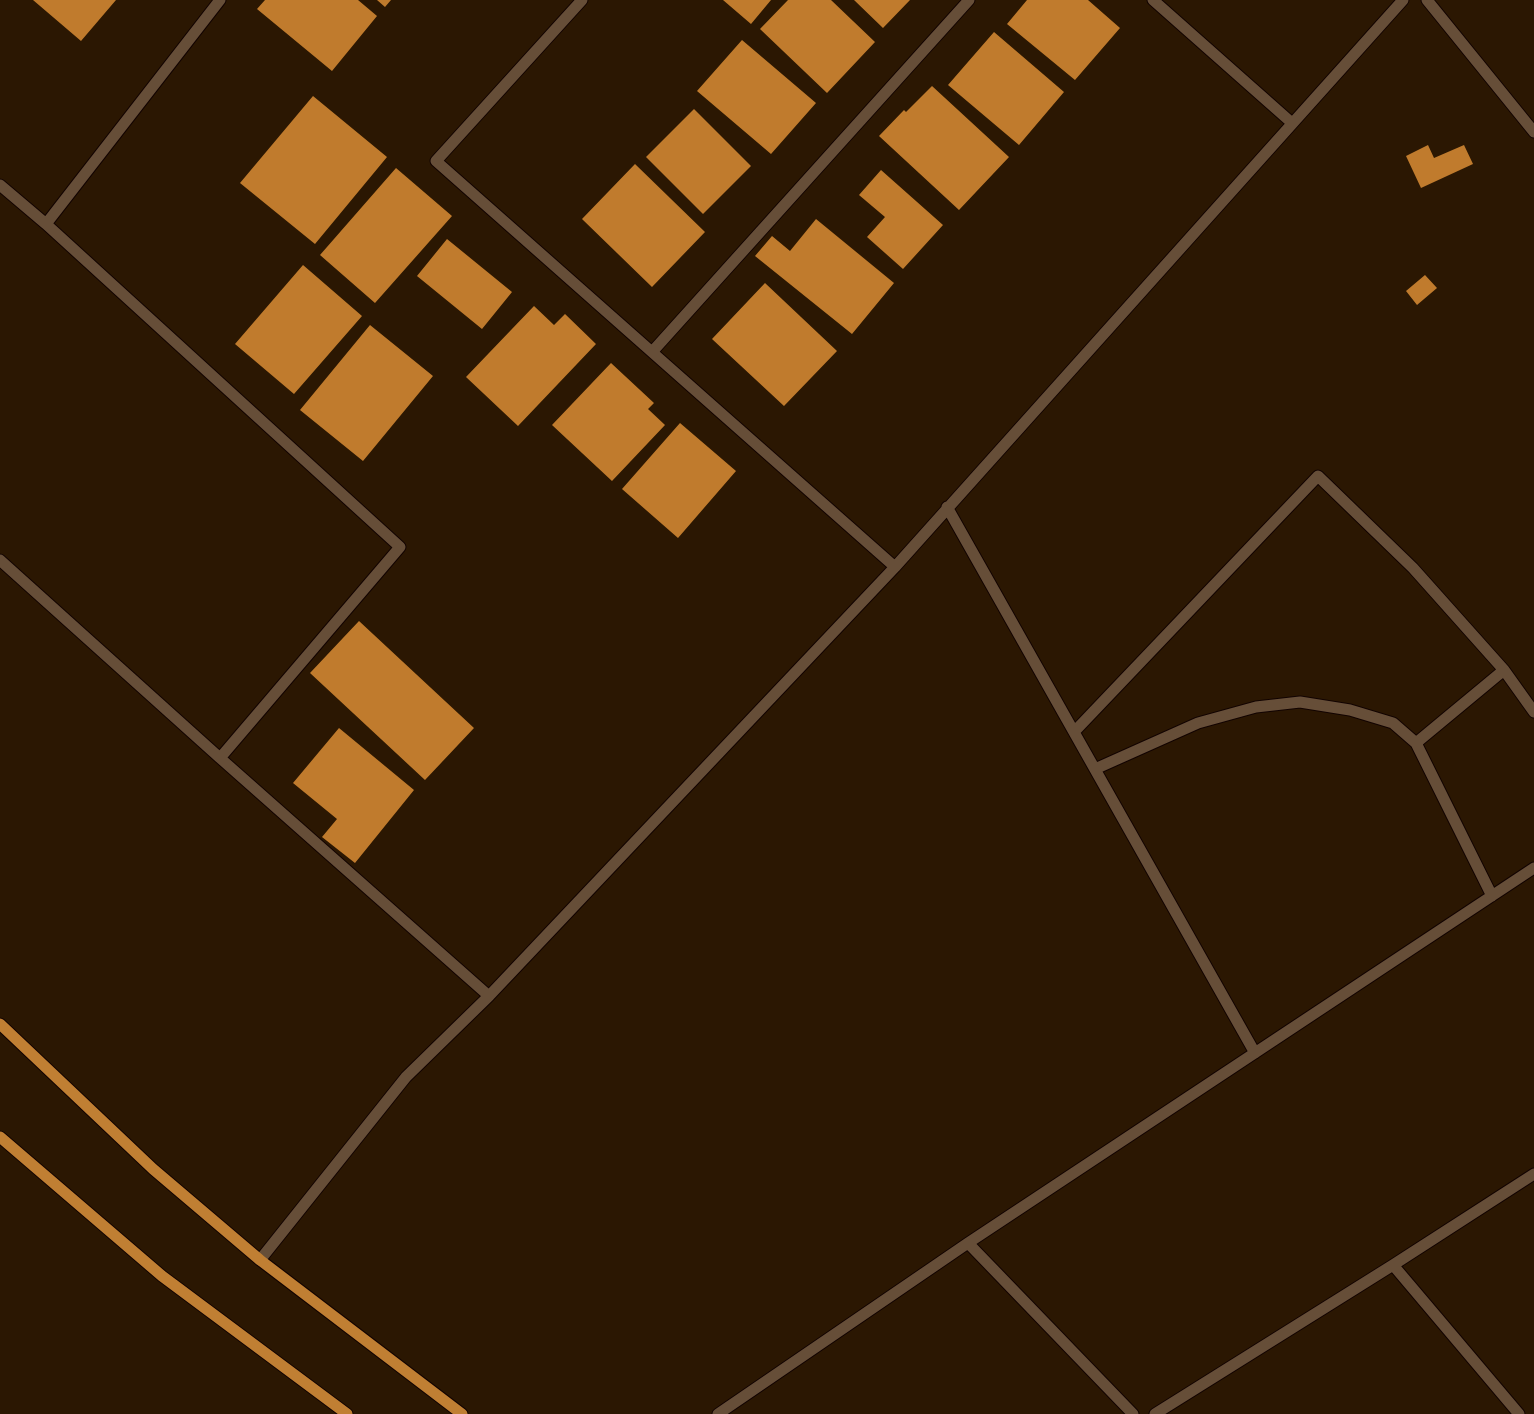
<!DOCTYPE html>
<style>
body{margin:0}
canvas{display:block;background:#2b1702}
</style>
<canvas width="1534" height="1414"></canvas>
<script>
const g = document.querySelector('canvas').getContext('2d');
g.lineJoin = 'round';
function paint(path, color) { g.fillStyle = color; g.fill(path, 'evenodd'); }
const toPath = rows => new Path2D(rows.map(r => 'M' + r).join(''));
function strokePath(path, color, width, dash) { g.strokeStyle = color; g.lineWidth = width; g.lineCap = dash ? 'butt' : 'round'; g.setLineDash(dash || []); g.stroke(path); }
paint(toPath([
 [33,0,116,0,81,41],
 [265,0,358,0,377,16,332,71,257,9],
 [377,0,391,0,385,7],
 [723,0,771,0,751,24],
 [788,0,831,0,875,42,827,93,760,29],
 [854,0,910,0,883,28],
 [1027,0,1088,0,1120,28,1075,80,1007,24],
 [994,32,1064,92,1019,145,948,85],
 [742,40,816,103,771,154,697,91],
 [932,86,1009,157,959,210,879,136,904,110,906,112],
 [313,96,387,157,315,244,240,183],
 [694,109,751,166,703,214,646,157],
 [1428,145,1434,158,1464,145,1473,164,1421,188,1406,156],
 [635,164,705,232,652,287,582,219],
 [396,168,452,216,375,303,320,255],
 [881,170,943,225,903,269,867,237,885,217,859,195],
 [816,219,894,283,852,334,755,256,772,236,790,251],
 [447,239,512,292,482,329,417,276],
 [303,265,362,316,294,394,235,344],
 [1425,275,1437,288,1417,305,1406,291],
 [765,283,837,351,784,406,712,339],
 [534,306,554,325,565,314,596,344,518,426,466,377],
 [370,325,433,376,363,461,300,410],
 [611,363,654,403,648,409,665,425,612,481,552,425],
 [680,423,736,471,678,538,622,489],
 [359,621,474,728,425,780,310,673],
 [339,728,414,790,355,863,322,837,337,819,293,783]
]), '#c07b2d');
const minor = toPath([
 [582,0,436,161,895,567],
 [1153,0,1292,123],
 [1427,0,1534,132],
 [0,185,46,224,400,547,220,758,489,996],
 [46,224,220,0],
 [652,352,969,0],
 [947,507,1255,1053],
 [0,560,220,758],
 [1074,732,1318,476,1413,568,1504,670,1534,712],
 [1416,743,1492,896],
 [1095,769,1198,723,1256,707,1300,702,1350,710,1393,723,1416,743,1504,670],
 [968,1243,1133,1414],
 [260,1260,406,1077,489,996,895,567,1403,0],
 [1393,1265,1519,1414],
 [718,1414,968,1243,1534,868],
 [1155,1414,1393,1265,1534,1174]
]);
const primary = toPath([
 [0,1024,153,1169,260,1260,462,1414],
 [0,1137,162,1276,347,1414]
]);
strokePath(minor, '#120300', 13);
strokePath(primary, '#120300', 13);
strokePath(minor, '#664e38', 11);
strokePath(primary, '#c07f33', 11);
</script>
